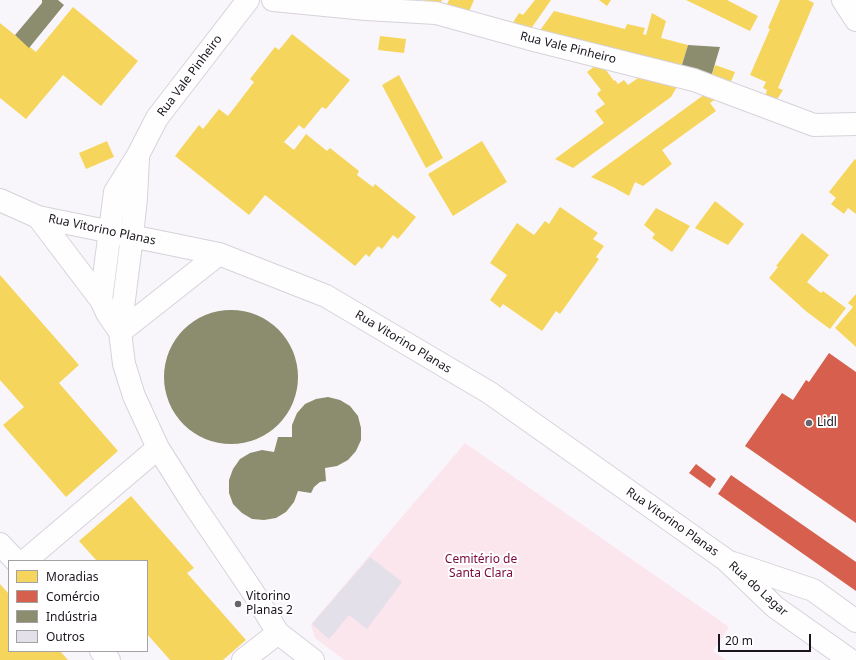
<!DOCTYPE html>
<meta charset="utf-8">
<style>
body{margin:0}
#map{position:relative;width:856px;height:660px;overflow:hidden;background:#f9f6fb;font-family:"Noto Sans",sans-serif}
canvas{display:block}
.legend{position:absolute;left:8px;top:560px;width:140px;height:92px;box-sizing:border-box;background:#fff;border:1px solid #a4a1a5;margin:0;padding:5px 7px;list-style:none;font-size:12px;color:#1b141e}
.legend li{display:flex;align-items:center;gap:8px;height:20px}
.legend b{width:20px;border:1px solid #a4a1a5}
.scale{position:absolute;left:718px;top:634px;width:93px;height:18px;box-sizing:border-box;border:2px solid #1b141e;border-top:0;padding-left:5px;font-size:12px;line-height:14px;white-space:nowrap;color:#1b141e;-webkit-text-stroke:3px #fff;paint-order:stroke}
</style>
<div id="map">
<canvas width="856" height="660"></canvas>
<ul class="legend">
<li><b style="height:11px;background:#f6d55c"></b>Moradias</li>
<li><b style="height:11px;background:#d6604d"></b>Comércio</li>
<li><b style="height:11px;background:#8c8c6e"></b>Indústria</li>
<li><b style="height:11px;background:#e3e0ea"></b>Outros</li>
</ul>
<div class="scale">20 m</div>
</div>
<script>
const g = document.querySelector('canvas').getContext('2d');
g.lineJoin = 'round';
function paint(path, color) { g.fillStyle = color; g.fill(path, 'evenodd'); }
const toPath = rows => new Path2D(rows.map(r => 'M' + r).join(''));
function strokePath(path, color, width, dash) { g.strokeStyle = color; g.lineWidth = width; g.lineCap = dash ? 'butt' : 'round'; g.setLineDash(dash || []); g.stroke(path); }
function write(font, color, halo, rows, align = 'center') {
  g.font = font + ' "Noto Sans",sans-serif'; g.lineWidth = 4; g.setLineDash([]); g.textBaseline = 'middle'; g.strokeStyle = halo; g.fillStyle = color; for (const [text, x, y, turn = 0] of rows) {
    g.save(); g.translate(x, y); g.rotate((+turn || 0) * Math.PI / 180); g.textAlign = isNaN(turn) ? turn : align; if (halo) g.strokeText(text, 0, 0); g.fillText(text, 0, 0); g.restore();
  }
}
paint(toPath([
 [465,443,729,627,713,651,726,660,344,660,315,638,311,624]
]), '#fbe6ed');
paint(toPath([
 [423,0,442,0,439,6],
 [449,0,474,0,468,14,446,6],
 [535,0,551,0,528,33,510,27,519,13,523,15],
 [599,0,611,0,607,6],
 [686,0,727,0,758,16,750,31],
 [780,0,808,0,814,3,778,88,783,90,776,101,765,96,767,90,763,88,766,82,750,75,770,29,768,28],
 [73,7,138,61,101,106,63,75,26,119,0,98,0,23,36,52],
 [554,11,625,29,627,24,645,28,643,34,646,35,652,13,666,21,661,38,688,45,681,68,538,33],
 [292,34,350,80,326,109,322,107,304,129,299,125,284,142,294,150,306,134,327,151,330,148,359,171,357,175,373,187,375,184,416,217,398,239,393,235,382,249,378,246,369,257,366,254,355,266,265,195,249,215,175,156,199,125,203,129,219,109,228,116,254,82,250,79,275,47,279,50],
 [380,36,406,39,404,53,378,50],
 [600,62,614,81,615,80,618,84,624,80,628,85,644,74,678,85,671,97,573,168,555,159,604,123,595,111,605,104,597,94,601,90,587,72],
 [715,65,735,72,730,84,711,77],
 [399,75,443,158,426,168,382,85],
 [705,94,717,98,710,103,716,111,662,150,672,164,643,186,635,182,629,196,613,187,591,177],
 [107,141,114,157,86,169,79,153],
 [482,141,507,182,453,216,428,174],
 [855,159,856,160,856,214,848,208,844,214,831,204,836,198,829,192],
 [715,201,744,224,728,245,695,228],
 [560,207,598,233,593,239,604,246,596,257,599,259,560,314,556,311,542,331,503,304,500,308,490,300,507,275,490,263,517,223,534,235,545,221,549,224],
 [656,208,690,226,672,252,652,238,655,234,644,225],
 [802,233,829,255,807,282,821,293,823,291,846,308,830,329,807,312,769,278,778,267,776,266],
 [0,275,79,365,59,383,118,451,66,497,3,425,24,407,0,380],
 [856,294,856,347,835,328,853,307,848,303],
 [131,496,194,568,187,573,246,640,223,660,170,660,147,634,147,561,97,561,79,541],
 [0,584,9,594,9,651,60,651,68,660,0,660]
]), '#f6d55c');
paint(toPath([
 [829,353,856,372,856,523,745,446,782,393,793,400,806,380,809,382],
 [696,464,716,479,710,488,689,473],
 [731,475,856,562,856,591,718,494]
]), '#d6604d');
paint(toPath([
 [42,0,58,0,64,5,29,48,15,35,42,3],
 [688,45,720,47,711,77,681,68],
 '164 377a67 67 0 1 1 134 0a67 67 0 1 1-134 0Z',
 [328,397,340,400,350,406,358,416,361,428,361,440,356,451,348,460,337,466,325,468,326,481,320,482,314,487,311,493,298,491,294,502,286,512,276,518,264,520,252,519,242,513,233,504,229,493,229,480,233,469,240,459,250,453,262,450,274,452,278,437,292,437,292,425,297,413,305,404,316,399]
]), '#8c8c6e');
paint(toPath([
 [370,557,402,582,367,629,349,615,329,639,312,624]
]), '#e3e0ea');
const minor = toPath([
 [273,0,366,9,436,13,530,39,694,80,814,125,856,124],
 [843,0,856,20],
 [0,200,38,217,219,254,326,296,490,393,726,560,775,607,850,660],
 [38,217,101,300,107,313,120,332,124,364,134,396,158,448,192,502,253,592,278,633,313,660],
 [101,300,115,192,138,155,157,118,248,0],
 [120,332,132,236,136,198,138,158],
 [120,332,219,254],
 [0,544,16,561],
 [25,561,158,448],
 [733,563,813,590,856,621],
 [101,651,109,660],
 [243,660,278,633]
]);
strokePath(minor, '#d7d2da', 24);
strokePath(minor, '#fefefe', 22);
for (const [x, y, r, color] of [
 [809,423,4,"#69636b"],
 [238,604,4,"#69636b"]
]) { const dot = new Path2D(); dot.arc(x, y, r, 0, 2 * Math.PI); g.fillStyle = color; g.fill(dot); strokePath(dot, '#fff', 1.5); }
write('12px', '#1b141e', '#fff', [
 ["Rua Vale Pinheiro",568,48,14],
 ["Rua Vale Pinheiro",190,76,-53],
 ["Rua Vitorino Planas",102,230,12],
 ["Rua Vitorino Planas",403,342,31],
 ["Rua Vitorino Planas",672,522,35],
 ["Rua do Lagar",758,589,42]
]);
write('12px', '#1b141e', '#fff', [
 ["Lidl",817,423],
 ["Vitorino",246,597],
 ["Planas 2",246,611]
], 'left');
write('12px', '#780a3c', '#fff', [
 ["Cemitério de",481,560],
 ["Santa Clara",481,574]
]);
</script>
